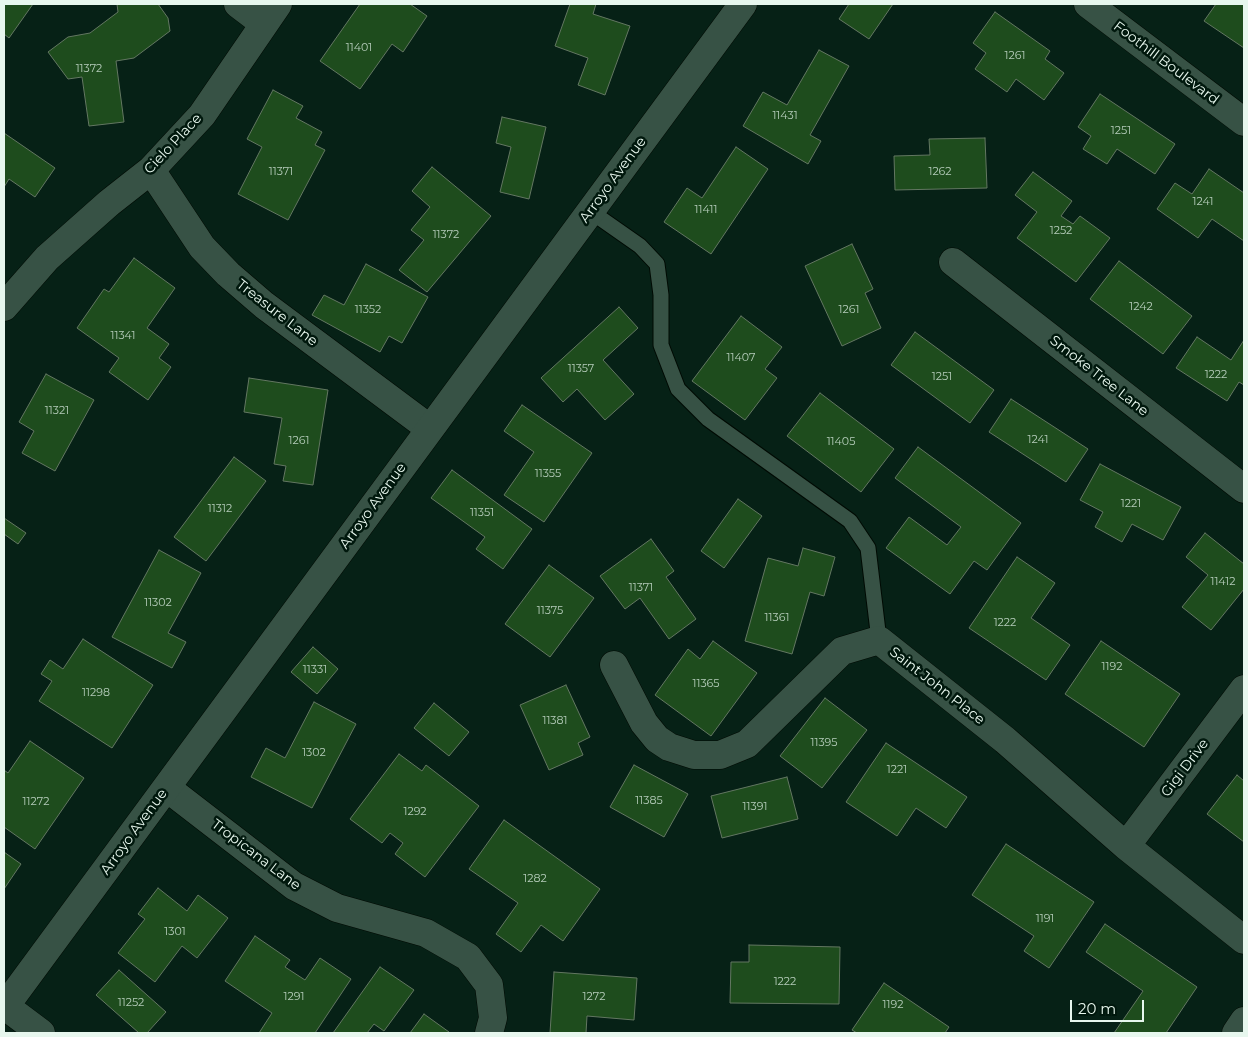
<!DOCTYPE html>
<style>
body{margin:0}
#map{position:relative;width:1248px;height:1037px;overflow:hidden;background:#062116;font-family:Montserrat,sans-serif}
canvas{display:block}
.frame{position:absolute;inset:0;border:5px solid #e7f7ee;pointer-events:none}
.scale{position:absolute;left:1070px;top:1000px;width:74px;height:22px;box-sizing:border-box;border:2px solid #e7f7ee;border-top:0;padding-left:6px;font-size:15px;line-height:18px;white-space:nowrap;color:#e7f7ee;-webkit-text-stroke:4px #00180d;paint-order:stroke}
</style>
<div id="map">
<canvas width="1248" height="1037"></canvas>
<div class="frame"></div>
<div class="scale">20 m</div>
</div>
<script>
const g = document.querySelector('canvas').getContext('2d');
g.lineJoin = 'round';
function paint(path, color) { g.fillStyle = color; g.fill(path, 'evenodd'); }
const toPath = rows => new Path2D(rows.map(r => 'M' + r).join(''));
function strokePath(path, color, width, dash) { g.strokeStyle = color; g.lineWidth = width; g.lineCap = dash ? 'butt' : 'round'; g.setLineDash(dash || []); g.stroke(path); }
function write(font, color, halo, rows, align = 'center') {
  g.font = font + ' Montserrat,sans-serif'; g.lineWidth = 5; g.setLineDash([]); g.textBaseline = 'middle'; g.strokeStyle = halo; g.fillStyle = color; for (const [text, x, y, turn = 0] of rows) {
    g.save(); g.translate(x, y); g.rotate((+turn || 0) * Math.PI / 180); g.textAlign = isNaN(turn) ? turn : align; if (halo) g.strokeText(text, 0, 0); g.fillText(text, 0, 0); g.restore();
  }
}
const building = toPath([
 [4,4,33,4,9,38,4,34,4,4],
 [117,4,158,4,168,18,170,31,134,58,116,61,124,122,89,126,82,77,68,79,48,52,68,37,90,33,118,12,117,4],
 [360,4,410,4,427,16,403,52,392,44,360,89,320,61,360,4],
 [570,4,596,4,593,14,630,26,605,95,578,85,588,58,555,46,570,4],
 [849,4,893,4,869,39,839,19,849,4],
 [1216,4,1244,4,1244,48,1204,21,1216,4],
 [995,12,1050,51,1045,59,1064,73,1044,100,1016,79,1007,92,975,69,986,53,973,43,995,12],
 [819,50,849,66,810,135,821,141,808,164,743,126,763,92,787,105,819,50],
 [273,90,303,106,296,118,322,132,315,145,325,150,288,220,238,194,262,147,247,139,273,90],
 [1100,94,1175,144,1155,174,1117,149,1107,164,1083,149,1091,136,1078,127,1100,94],
 [502,117,546,127,529,199,500,192,511,147,496,143,502,117],
 [4,133,55,168,35,197,9,179,4,187,4,133],
 [985,138,987,188,895,190,894,156,930,155,929,139,985,138],
 [736,147,768,169,711,254,664,222,687,188,702,198,736,147],
 [432,167,491,216,427,292,399,270,424,240,411,230,430,207,412,191,432,167],
 [1209,169,1244,193,1244,241,1212,219,1198,238,1157,209,1175,183,1192,194,1209,169],
 [1033,172,1072,201,1061,216,1073,224,1080,216,1110,238,1076,282,1017,238,1037,212,1015,195,1033,172],
 [852,244,873,289,865,293,881,328,842,346,805,266,852,244],
 [134,258,175,288,147,328,169,344,159,358,171,367,148,400,109,372,119,358,77,328,104,289,109,292,134,258],
 [1119,261,1192,316,1163,354,1090,299,1119,261],
 [366,264,428,297,402,343,389,336,380,352,312,315,324,295,344,305,366,264],
 [619,307,638,328,603,360,634,394,605,420,577,389,563,402,541,378,619,307],
 [741,316,782,347,765,369,777,378,745,420,692,381,741,316],
 [915,332,994,390,970,423,891,365,915,332],
 [1197,337,1231,360,1244,340,1244,385,1239,382,1227,401,1176,368,1197,337],
 [46,374,94,400,55,471,22,453,34,431,19,422,46,374],
 [249,378,328,390,313,485,283,481,286,466,274,464,282,418,244,412,249,378],
 [820,393,894,449,861,492,787,436,820,393],
 [1011,399,1088,449,1066,482,989,432,1011,399],
 [522,405,592,453,544,522,504,495,534,452,504,431,522,405],
 [918,447,1021,523,987,570,974,561,950,594,886,548,909,517,947,545,961,527,895,478,918,447],
 [234,457,266,481,206,561,174,537,234,457],
 [1100,464,1181,507,1163,540,1132,524,1122,542,1095,527,1103,512,1080,500,1100,464],
 [452,470,532,529,503,569,476,549,485,537,431,498,452,470],
 [738,499,762,516,724,568,701,551,738,499],
 [4,518,26,533,18,544,4,534,4,518],
 [1205,533,1244,564,1244,589,1211,630,1182,607,1208,575,1186,557,1205,533],
 [651,539,674,571,666,577,696,619,669,639,640,598,625,609,600,576,651,539],
 [803,548,835,557,824,596,810,592,792,654,745,641,768,558,798,566,803,548],
 [159,550,201,573,168,633,186,642,172,668,112,637,159,550],
 [1017,557,1055,583,1031,618,1070,645,1046,680,969,628,1017,557],
 [549,565,594,598,550,657,505,624,549,565],
 [83,639,153,685,112,748,39,701,52,681,41,674,50,660,63,669,83,639],
 [713,641,757,673,711,736,655,695,688,649,700,659,713,641],
 [1101,641,1180,694,1144,747,1065,694,1101,641],
 [313,647,338,669,317,694,291,672,313,647],
 [566,685,590,737,578,743,583,755,549,770,520,705,566,685],
 [825,698,867,730,822,788,780,756,825,698],
 [314,702,356,724,312,808,251,777,266,748,285,758,314,702],
 [434,703,469,732,449,756,414,728,434,703],
 [30,741,84,778,35,849,4,827,4,770,8,773,30,741],
 [886,743,967,797,946,828,916,808,897,836,846,802,886,743],
 [399,754,422,771,426,765,479,806,425,877,395,854,403,843,390,833,382,843,350,819,399,754],
 [634,765,688,794,664,837,610,807,634,765],
 [1237,775,1244,781,1244,842,1207,814,1237,775],
 [787,777,798,819,722,838,711,796,787,777],
 [504,820,600,889,563,941,541,925,521,952,496,934,518,903,469,869,504,820],
 [1006,844,1094,902,1049,968,1024,951,1034,936,972,895,1006,844],
 [4,852,21,864,4,889,4,852],
 [158,888,187,911,198,895,228,918,197,958,182,946,155,982,118,953,145,919,138,914,158,888],
 [1105,924,1197,987,1166,1033,1114,1033,1143,991,1086,952,1105,924],
 [255,936,290,960,285,967,305,980,320,958,351,979,315,1033,259,1033,272,1013,225,981,255,936],
 [749,945,840,947,839,1004,730,1003,731,962,749,962,749,945],
 [380,967,414,990,384,1031,374,1024,367,1033,333,1033,380,967],
 [119,970,166,1012,147,1033,139,1033,96,995,119,970],
 [554,972,637,978,634,1020,587,1016,586,1033,550,1033,554,972],
 [884,983,949,1027,945,1033,857,1033,852,1030,884,983],
 [424,1014,449,1032,448,1033,410,1033,424,1014]
]);
paint(building, '#1e4c1d');
strokePath(building, '#637762', 1);
const service = toPath([
 [590,211,640,246,657,264,661,295,661,345,678,389,708,419,850,521,868,548,879,640]
]);
const minor = toPath([
 [238,4,263,23],
 [151,170,202,247,228,274,264,305,429,428],
 [953,262,1244,489],
 [4,307,47,258,109,203,151,170,202,115,278,4],
 [614,665,644,723,657,739,669,747,694,755,720,755,747,744,842,651,879,640,1005,740,1126,846,1244,940],
 [167,788,294,886,337,908,426,933,468,957,489,985,493,1018,489,1033],
 [1126,846,1244,689],
 [1236,1033,1244,1021]
]);
const tertiary = toPath([
 [1088,4,1244,122],
 [5,1006,41,1033],
 [4,1008,743,4]
]);
strokePath(service, '#000a03', 17);
strokePath(minor, '#000a03', 29);
strokePath(tertiary, '#000a03', 29);
strokePath(service, '#375245', 15);
strokePath(minor, '#375245', 28);
strokePath(tertiary, '#375245', 28);
write('11px', '#b5ccba', null, [
 ["11401",359,48],
 ["1261",1015,56],
 ["11372",89,69],
 ["11431",785,116],
 ["1251",1121,131],
 ["11371",281,172],
 ["1262",940,172],
 ["1241",1203,202],
 ["11411",706,210],
 ["1252",1061,231],
 ["11372",446,235],
 ["1242",1141,307],
 ["11352",368,310],
 ["1261",849,310],
 ["11341",123,336],
 ["11407",741,358],
 ["11357",581,369],
 ["1222",1216,375],
 ["1251",942,377],
 ["11321",57,411],
 ["1241",1038,440],
 ["1261",299,441],
 ["11405",841,442],
 ["11355",548,474],
 ["1221",1131,504],
 ["11312",220,509],
 ["11351",482,513],
 ["11412",1223,582],
 ["11371",641,588],
 ["11302",158,603],
 ["11375",550,611],
 ["11361",777,618],
 ["1222",1005,623],
 ["1192",1112,667],
 ["11331",315,670],
 ["11365",706,684],
 ["11298",96,693],
 ["11381",555,721],
 ["11395",824,743],
 ["1302",314,753],
 ["1221",897,770],
 ["11385",649,801],
 ["11272",36,802],
 ["11391",755,807],
 ["1292",415,812],
 ["1282",535,879],
 ["1191",1045,919],
 ["1301",175,932],
 ["1222",785,982],
 ["1291",294,997],
 ["1272",594,997],
 ["11252",131,1003],
 ["1192",893,1005]
]);
write('14px', '#e7f7ee', '#00180d', [
 ["Foothill Boulevard",1166,63,37],
 ["Cielo Place",173,144,-47],
 ["Arroyo Avenue",613,180,-54],
 ["Treasure Lane",277,313,38],
 ["Smoke Tree Lane",1099,376,38],
 ["Arroyo Avenue",373,506,-54],
 ["Saint John Place",937,686,38],
 ["Gigi Drive",1185,768,-53],
 ["Arroyo Avenue",134,832,-54],
 ["Tropicana Lane",256,855,37]
]);
</script>
